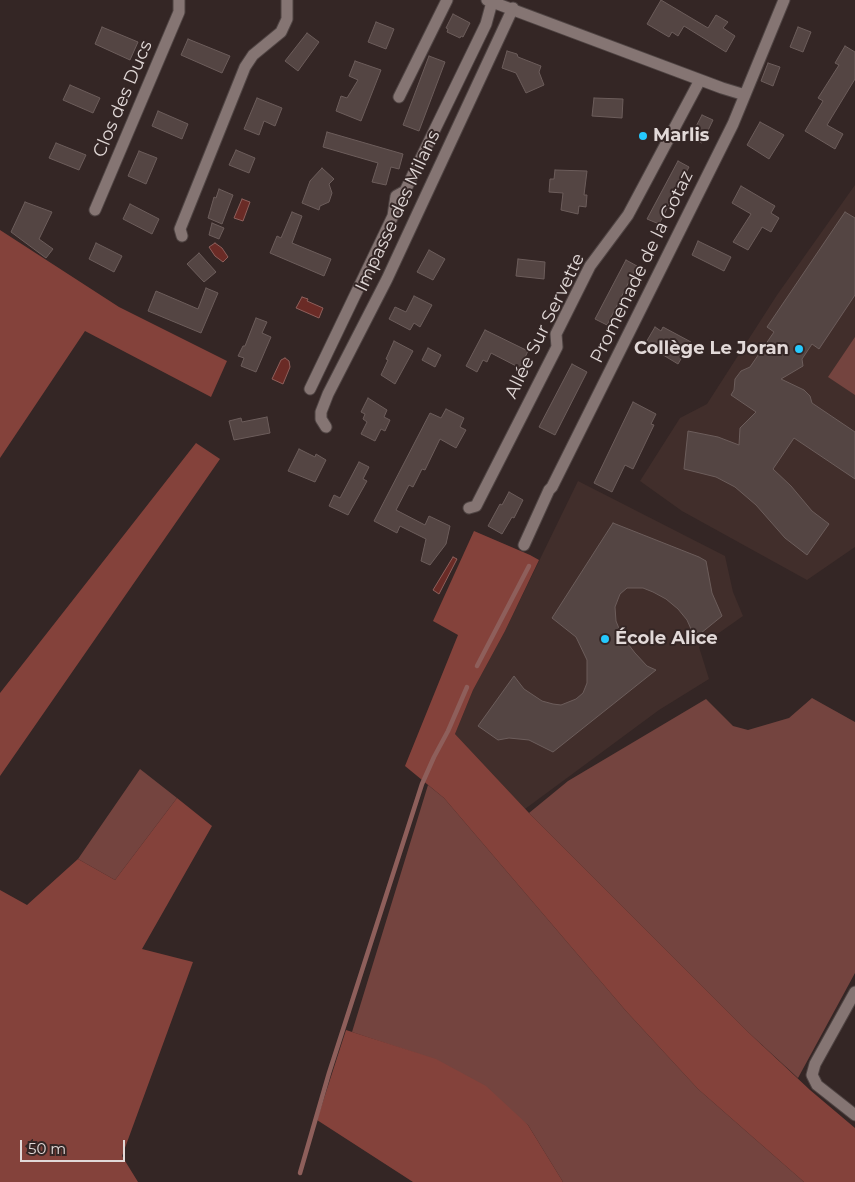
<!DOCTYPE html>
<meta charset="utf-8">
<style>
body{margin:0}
#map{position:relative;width:855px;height:1182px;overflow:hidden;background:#342625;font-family:Montserrat,sans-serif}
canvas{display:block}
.scale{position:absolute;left:20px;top:1140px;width:105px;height:22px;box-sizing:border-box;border:2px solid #e2d9d8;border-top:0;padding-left:6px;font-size:15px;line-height:18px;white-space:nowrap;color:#e2d9d8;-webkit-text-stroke:4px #342625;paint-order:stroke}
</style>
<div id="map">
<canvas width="855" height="1182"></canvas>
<div class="scale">50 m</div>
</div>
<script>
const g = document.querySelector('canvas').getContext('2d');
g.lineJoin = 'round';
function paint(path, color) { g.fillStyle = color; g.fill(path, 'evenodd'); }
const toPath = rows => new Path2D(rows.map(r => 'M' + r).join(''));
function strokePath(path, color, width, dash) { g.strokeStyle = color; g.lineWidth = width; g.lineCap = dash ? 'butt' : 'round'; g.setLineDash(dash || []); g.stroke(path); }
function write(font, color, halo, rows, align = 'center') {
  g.font = font + ' Montserrat,sans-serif'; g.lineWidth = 4; g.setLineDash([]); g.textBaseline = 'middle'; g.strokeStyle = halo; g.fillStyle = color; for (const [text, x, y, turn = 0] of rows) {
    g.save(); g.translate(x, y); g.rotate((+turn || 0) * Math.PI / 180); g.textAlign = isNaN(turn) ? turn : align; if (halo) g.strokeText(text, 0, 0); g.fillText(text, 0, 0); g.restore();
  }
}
paint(toPath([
 [855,185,855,547,807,580,682,511,640,481,680,418,707,404,777,295],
 [578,481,725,556,733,592,743,616,699,647,709,679,659,710,525,809,455,734,473,690,505,631]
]), '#412e2b');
paint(toPath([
 [855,337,855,395,828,377],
 [812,698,855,722,855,973,798,1078,748,1032,529,813,568,781,706,699,733,726,748,730,789,718],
 [140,769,177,798,115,880,78,859],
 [428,785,444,798,626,1011,698,1089,804,1182,563,1182,528,1125,436,1060,352,1032]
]), '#74443f');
paint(toPath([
 [0,230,119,307,227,361,211,397,85,331,0,458],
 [196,443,220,459,0,776,0,693],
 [474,531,530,555,539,560,505,631,473,690,455,734,529,813,748,1032,810,1090,855,1128,855,1182,804,1182,698,1089,626,1011,444,798,405,766,458,635,433,621],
 [177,798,212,826,142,949,193,962,122,1156,138,1182,0,1182,0,890,27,905,78,859,115,880],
 [346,1030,436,1059,486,1086,528,1125,563,1182,413,1182,317,1120]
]), '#84423b');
const water = toPath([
 [242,199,250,202,243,221,234,218,242,199],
 [215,243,222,248,228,257,223,262,215,256,209,247,215,243],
 [302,297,308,299,307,301,323,308,319,318,296,308,302,297],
 [285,358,289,361,290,367,283,384,272,379,281,360,285,358],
 [453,557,457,559,439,594,433,590,453,557]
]);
paint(water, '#6a2b26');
strokePath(water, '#8e5f5b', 1);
strokePath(toPath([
 [477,666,529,566],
 [300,1173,329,1073,422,784,434,757,448,731,467,687]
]), '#8e5f5b', 4.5);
const building = toPath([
 [661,0,708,28,716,15,728,22,723,28,735,36,726,52,684,26,678,36,672,32,669,37,647,24,661,0],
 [453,14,470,23,463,37,461,36,460,38,447,32,448,29,446,28,453,14],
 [376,22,394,29,386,49,368,42,376,22],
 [102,27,138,42,130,60,95,44,102,27],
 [798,27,811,32,803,52,790,47,798,27],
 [307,33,319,42,298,71,285,61,307,33],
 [188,39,230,56,222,73,181,55,188,39],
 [845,46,855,52,855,79,827,125,843,134,835,149,805,131,823,101,818,98,839,65,835,63,845,46],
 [507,51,517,54,518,57,541,66,539,72,544,85,526,93,516,73,502,68,507,51],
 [429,56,445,62,419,131,403,125,429,56],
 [355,61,381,70,361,121,336,111,341,96,347,98,358,80,349,76,355,61],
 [768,63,780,67,773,86,761,81,768,63],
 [70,85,100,98,93,113,63,100,70,85],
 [257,98,282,108,275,126,264,121,259,135,244,129,257,98],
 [594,98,623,99,622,118,592,116,594,98],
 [158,111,188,124,182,139,152,126,158,111],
 [702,115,713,120,702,143,690,138,702,115],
 [760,122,784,135,769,159,747,145,760,122],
 [327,132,403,154,399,169,391,167,386,185,372,182,378,163,323,147,327,132],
 [56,143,86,155,79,170,49,158,56,143],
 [236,150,255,158,249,173,229,165,236,150],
 [139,151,157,158,146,184,128,176,139,151],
 [678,161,689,167,659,224,647,219,678,161],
 [322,168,334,179,329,184,332,193,329,202,320,206,319,210,302,203,310,181,322,168],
 [555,170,587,171,584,195,587,195,586,207,579,206,578,214,561,210,563,193,549,192,550,179,554,179,555,170],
 [741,186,775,206,771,213,779,218,771,232,762,227,761,229,748,250,733,242,751,214,732,203,741,186],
 [219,189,233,195,222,224,208,218,214,197,216,198,219,189],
 [25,202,52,212,39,239,53,249,46,258,11,232,25,202],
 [130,204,159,219,152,234,123,219,130,204],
 [292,212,302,216,292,243,331,259,324,276,270,253,277,236,281,238,292,212],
 [845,212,855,218,855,295,819,349,812,344,802,359,803,366,781,379,804,390,810,396,812,403,855,432,855,479,794,438,773,469,791,486,812,511,829,524,807,555,785,538,756,505,735,487,716,477,684,469,688,431,718,437,739,445,740,428,756,412,731,395,734,390,735,379,741,371,750,367,774,332,767,327,845,212],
 [212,223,224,228,219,239,209,235,212,223],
 [698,241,731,257,724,271,692,255,698,241],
 [96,243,122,256,114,272,89,259,96,243],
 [429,250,445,259,433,280,417,272,429,250],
 [199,253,216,272,204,282,187,264,199,253],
 [518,259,545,262,544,279,516,276,518,259],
 [626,260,637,266,607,325,595,319,626,260],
 [206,288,218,293,201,333,148,311,156,291,198,309,206,288],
 [414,296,432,305,420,327,414,323,410,330,389,319,395,307,406,312,414,296],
 [256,318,267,322,262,333,271,337,256,372,241,366,244,358,238,356,243,346,245,346,256,318],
 [655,327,661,331,663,327,691,342,678,364,645,344,655,327],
 [485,330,528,351,520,368,491,353,487,362,483,360,477,372,466,366,485,330],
 [394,341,413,351,395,384,381,375,388,360,386,359,394,341],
 [428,348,441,355,435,367,422,360,428,348],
 [572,364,587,372,555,435,539,427,572,364],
 [368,398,387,410,384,417,390,420,385,431,381,429,375,441,361,434,367,422,363,419,365,414,361,412,368,398],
 [633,402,656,414,651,424,654,425,633,469,625,465,612,492,594,483,633,402],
 [446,409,464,418,460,427,466,430,456,448,440,439,425,470,422,469,413,487,409,485,396,510,425,525,429,516,450,526,446,544,430,565,421,561,426,539,400,526,397,533,374,521,430,413,441,418,446,409],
 [267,417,270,433,234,440,229,421,241,418,242,422,267,417],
 [299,449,315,457,316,454,326,460,315,482,288,471,299,449],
 [359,462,369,467,363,479,367,481,348,515,329,506,334,495,340,498,359,462],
 [509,492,523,500,514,518,512,517,502,534,488,526,500,504,502,505,509,492],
 [613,523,699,557,706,561,712,593,722,616,695,638,687,620,678,609,666,599,653,592,643,588,627,588,620,594,615,607,616,621,622,636,635,653,647,666,656,670,553,752,529,740,509,738,498,740,478,726,514,676,524,689,542,701,553,704,561,705,576,699,583,693,587,683,587,660,576,637,552,618,613,523]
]);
paint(building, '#544543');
strokePath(building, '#6c5d5b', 1);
const street = toPath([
 [487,0,722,88,745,95],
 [399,97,447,0],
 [95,210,179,12,179,0],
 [182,236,180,229,245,67,253,55,281,32,287,19,287,0],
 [310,389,393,216,396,196,405,191,486,24,492,2],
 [326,427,321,419,321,412,328,394,387,279,513,8],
 [469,508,476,506,557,347,556,334,590,266,628,215,700,80],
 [524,545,549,490,552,487,733,124,784,0],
 [855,992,815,1064,812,1075,817,1085,855,1115]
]);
strokePath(street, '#4f4443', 13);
strokePath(street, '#857573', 11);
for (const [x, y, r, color] of [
 [643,136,5,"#25c9fe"],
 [799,349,5,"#25c9fe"],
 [605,639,5,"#25c9fe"]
]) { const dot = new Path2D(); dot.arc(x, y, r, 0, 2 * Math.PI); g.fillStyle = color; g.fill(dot); strokePath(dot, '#342625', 2); }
write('18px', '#e2d9d8', '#342625', [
 ["Clos des Ducs",123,99,-67],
 ["Impasse des Milans",398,211,-65],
 ["Promenade de la Gotaz",642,267,-64],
 ["Allée Sur Servette",545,326,-64]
]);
write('bold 18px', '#e2d9d8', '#342625', [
 ["Marlis",653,136],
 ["Collège Le Joran",789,349,"right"],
 ["École Alice",615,639]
], 'left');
</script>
